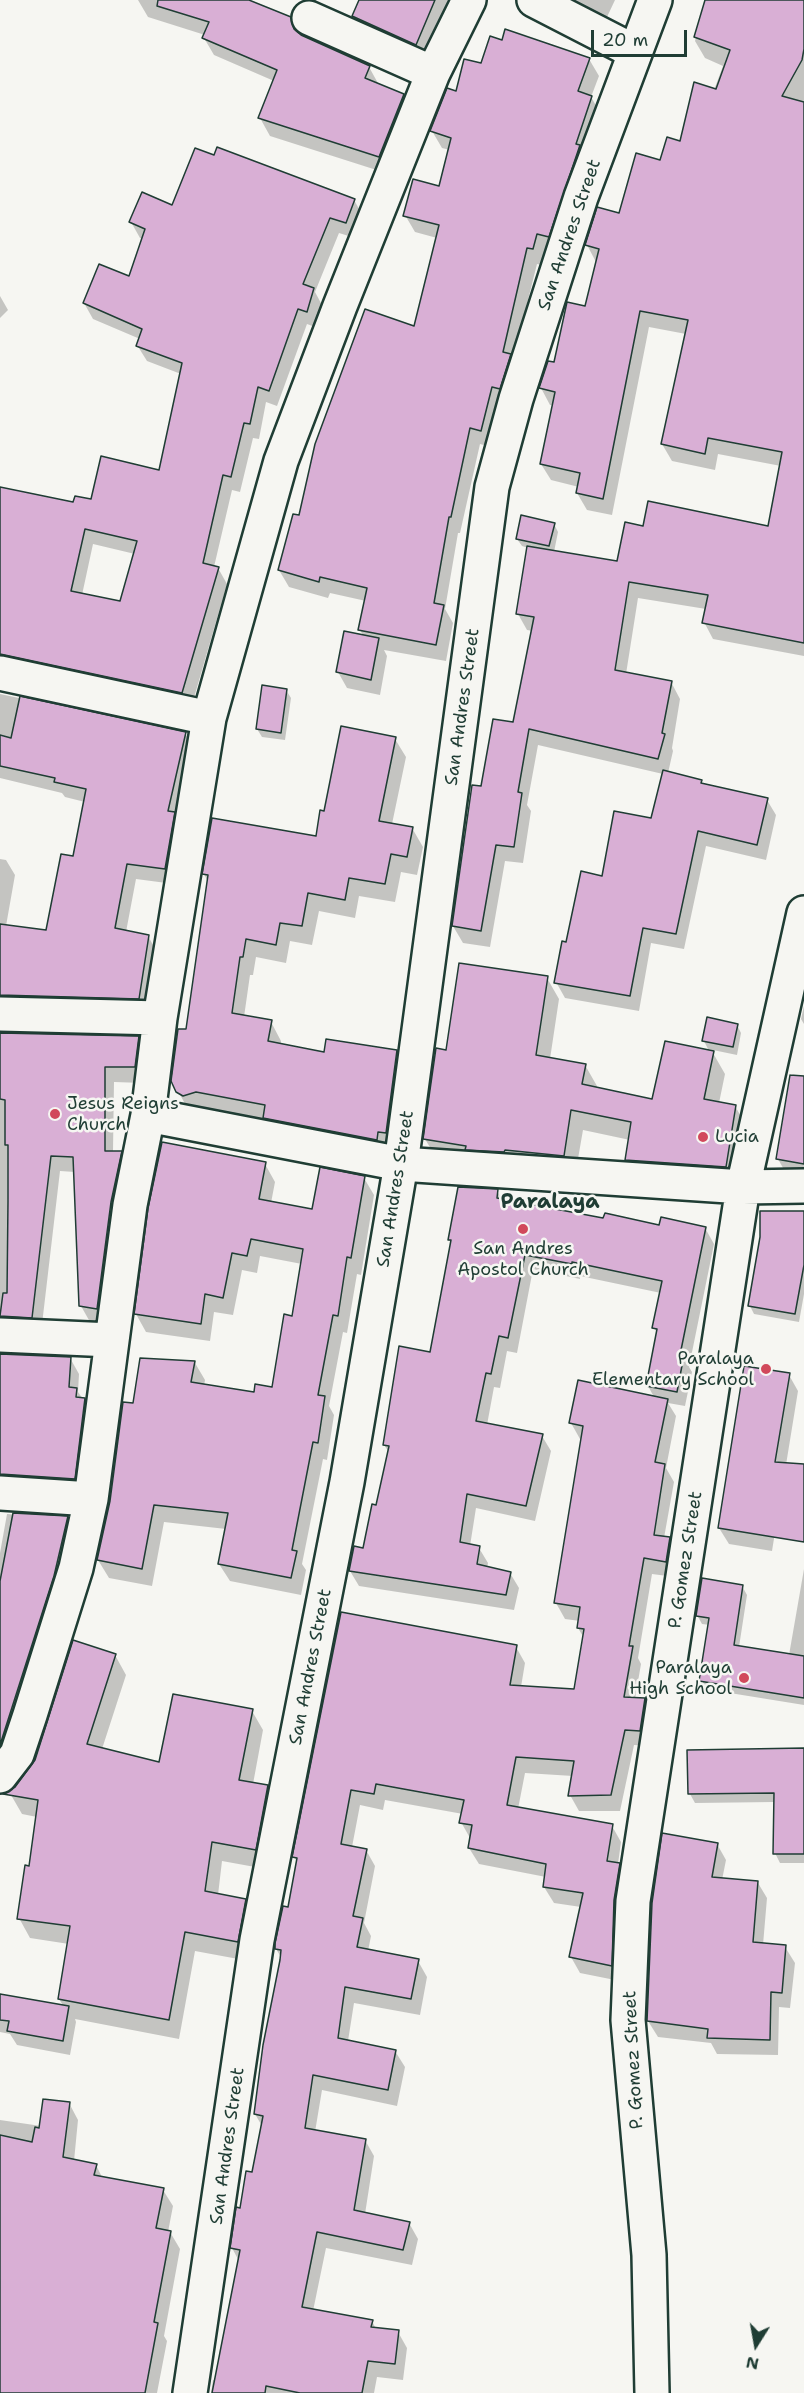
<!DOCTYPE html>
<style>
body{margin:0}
#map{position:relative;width:804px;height:2393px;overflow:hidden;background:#f6f6f2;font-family:"Shantell Sans",sans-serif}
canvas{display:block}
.north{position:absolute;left:726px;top:2315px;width:60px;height:60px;-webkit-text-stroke:4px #f6f6f2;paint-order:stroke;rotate:191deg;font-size:16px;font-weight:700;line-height:24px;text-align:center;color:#1f3d34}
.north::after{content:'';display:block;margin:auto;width:21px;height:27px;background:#1f3d34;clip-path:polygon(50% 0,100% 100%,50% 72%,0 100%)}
.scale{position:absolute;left:591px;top:30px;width:96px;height:27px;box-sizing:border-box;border:3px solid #1f3d34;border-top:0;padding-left:8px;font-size:18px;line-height:21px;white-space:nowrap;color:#1f3d34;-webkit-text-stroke:4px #f6f6f2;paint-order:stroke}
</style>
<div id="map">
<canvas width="804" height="2393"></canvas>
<div class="north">N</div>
<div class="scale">20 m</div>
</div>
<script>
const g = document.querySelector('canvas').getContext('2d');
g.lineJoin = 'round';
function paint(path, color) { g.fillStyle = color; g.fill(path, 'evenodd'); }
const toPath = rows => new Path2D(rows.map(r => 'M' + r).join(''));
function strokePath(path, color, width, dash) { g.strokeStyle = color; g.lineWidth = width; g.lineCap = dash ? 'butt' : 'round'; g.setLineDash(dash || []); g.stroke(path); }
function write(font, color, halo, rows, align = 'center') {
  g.font = font + ' "Shantell Sans",sans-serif'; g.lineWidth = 5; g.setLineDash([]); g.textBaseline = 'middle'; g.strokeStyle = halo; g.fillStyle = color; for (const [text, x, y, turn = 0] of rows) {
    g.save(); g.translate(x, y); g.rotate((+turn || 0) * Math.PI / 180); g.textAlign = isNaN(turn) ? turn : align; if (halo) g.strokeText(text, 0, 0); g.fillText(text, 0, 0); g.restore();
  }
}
paint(toPath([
 [138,0,246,0,290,19,299,35,369,67,379,85,403,95,413,113,389,174,270,136,260,118,274,81,214,55,204,38,205,35,148,17],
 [372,0,448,0,424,57,361,30,353,16],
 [566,0,615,0,607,17],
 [706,0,804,0,804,656,713,639,704,622,706,609,638,598,626,674,671,682,680,699,672,748,673,751,668,773,701,781,703,785,767,800,776,815,766,860,706,846,684,949,651,943,639,1011,565,998,556,982,567,943,603,877,652,819,663,774,538,745,527,805,531,811,523,863,505,861,490,947,463,943,453,926,482,788,514,724,533,631,527,630,518,614,528,548,522,546,517,539,554,524,558,532,554,552,619,563,644,528,769,527,781,466,718,454,715,470,672,461,662,444,686,334,649,327,612,515,587,510,577,493,579,487,551,480,541,464,554,405,550,405,541,388,586,307,596,262,587,245,620,215,661,162,681,142,714,90,723,66,705,58,695,41],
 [589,59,599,76,591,97,601,114,558,253,546,250,542,265,537,264,491,447,480,444,460,533,458,533,445,609,453,623,446,661,384,650,387,656,380,695,347,688,338,672,364,637,360,630,366,601,330,593,328,598,289,587,279,570,300,517,415,328,437,238,415,232,405,215,440,188,450,150,442,148,432,131,457,93,482,65],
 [354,200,363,216,355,238,339,233,315,292,322,305,315,327,307,324,277,406,266,402,259,439,253,438,240,492,232,490,214,567,218,568,227,584,191,708,0,673,0,495,74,504,92,501,160,471,181,374,147,361,137,345,140,339,93,319,84,303,129,278,143,239,140,238,131,222,173,207],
 [93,544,135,554,121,602,82,595],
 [0,296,8,310,0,318],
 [286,690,291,698,285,740,262,737,257,729],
 [0,694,185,733,194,749,174,884,136,879,126,932,148,936,157,952,147,1014,0,1013,0,859,6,860,15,875,6,926,47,932,75,858,85,802,65,797,62,793,0,778],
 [395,739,406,757,392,824,412,828,423,847,417,875,401,872,395,902,359,896,355,918,319,911,312,945,290,941,286,963,256,957,253,975,250,975,244,1017,271,1022,281,1041,281,1045,325,1054,396,1051,407,1070,396,1151,189,1111,178,1091,208,882,204,874,317,837,325,813],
 [547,978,559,999,550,1059,585,1065,597,1086,596,1089,653,1101,713,1053,725,1074,719,1103,735,1106,747,1127,737,1187,638,1181,626,1160,630,1140,583,1130,575,1176,437,1159,425,1139,447,1051],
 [804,1006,804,1024,801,1019],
 [737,1025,741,1033,737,1055,708,1049,704,1041],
 [0,1034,138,1038,147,1053,143,1083,114,1082,113,1152,121,1153,130,1168,106,1324,90,1322,81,1306,75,1172,60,1171,41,1333,0,1334],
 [804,1081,804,1178,787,1175,778,1159],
 [265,1164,275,1182,271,1203,313,1211,364,1178,374,1195,361,1275,357,1274,347,1333,343,1332,329,1406,334,1415,327,1460,323,1459,302,1564,306,1570,301,1595,230,1581,219,1564,226,1529,164,1522,152,1586,109,1578,98,1560,134,1405,195,1363,205,1380,204,1386,255,1394,273,1389,293,1317,302,1264,260,1256,257,1273,242,1270,233,1315,214,1312,210,1341,146,1332,136,1314],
 [497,1191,503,1201,604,1220,660,1227,705,1228,714,1244,689,1367,692,1372,685,1406,668,1403,676,1416,666,1468,674,1482,664,1538,669,1538,678,1554,675,1577,652,1574,638,1658,641,1664,635,1699,644,1700,654,1716,649,1746,634,1745,620,1811,579,1811,570,1795,573,1776,525,1773,518,1809,612,1826,621,1842,618,1864,628,1880,620,1981,580,1973,571,1957,581,1907,554,1903,544,1887,546,1877,479,1864,469,1848,470,1838,461,1822,463,1814,385,1800,383,1810,360,1805,352,1847,366,1850,375,1866,364,1923,371,1936,368,1951,418,1961,427,1977,420,2015,354,2003,348,2041,395,2051,405,2067,397,2106,322,2090,315,2132,365,2140,374,2156,365,2214,409,2223,418,2239,412,2265,326,2248,313,2311,372,2321,376,2329,398,2332,407,2348,403,2380,377,2377,374,2393,211,2393,213,2380,216,2380,239,2261,232,2248,241,2210,254,2174,262,2126,255,2114,281,1957,276,1949,289,1909,298,1863,294,1857,342,1614,516,1647,525,1663,521,1687,575,1690,584,1638,578,1628,580,1621,565,1619,556,1603,582,1439,580,1439,571,1423,654,1397,648,1386,658,1334,654,1328,661,1293,580,1276,580,1279,533,1269,517,1353,507,1351,500,1388,494,1387,487,1425,542,1436,551,1451,535,1521,476,1508,470,1546,479,1548,488,1563,487,1568,510,1573,519,1588,514,1610,359,1586,350,1571,364,1549,377,1507,389,1452,384,1445,431,1354,452,1244,449,1240],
 [804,1212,804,1294,799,1322,754,1314,750,1306],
 [0,1355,70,1358,79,1374,78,1392,94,1415,83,1494,23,1490,14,1475,0,1468],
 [789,1375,798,1391,772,1551,729,1544,719,1528],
 [7,1514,67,1518,76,1533,0,1772,0,1553],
 [804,1569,804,1705,705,1689,700,1680,710,1625,702,1624,697,1615,742,1586,747,1595,739,1647,789,1655],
 [115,1655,126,1675,102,1749,160,1764,252,1711,263,1730,253,1784,267,1787,279,1806,266,1869,222,1861,218,1895,245,1901,256,1920,249,1961,195,1951,179,2039,75,2019,76,2022,70,2055,17,2045,10,2034,0,2032,0,1996,64,2007,59,1999,69,1944,30,1938,19,1918,30,1867,37,1817,22,1814,11,1795],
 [804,1750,804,1863,780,1863,775,1853,775,1802,695,1803,690,1794],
 [717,1844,726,1860,722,1880,758,1883,767,1898,763,1945,785,1947,795,1963,790,2008,779,2007,778,2055,717,2054,711,2043,658,2037,648,2021],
 [69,2103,78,2120,74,2161,96,2165,103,2179,163,2190,173,2206,168,2232,170,2232,180,2249,164,2336,167,2341,157,2393,0,2393,0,2120,41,2126]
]), '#0003');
const building = toPath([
 [158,0,249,0,291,17,294,29,301,35,370,66,365,78,404,94,379,157,258,118,277,70,202,38,209,22,157,6,158,0],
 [359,0,435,0,416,45,352,16,359,0],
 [705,0,804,0,804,49,802,60,782,96,804,102,804,643,702,623,708,595,629,582,615,670,672,681,662,733,665,734,658,759,529,729,518,792,522,793,514,847,496,845,481,931,452,926,472,785,481,786,493,719,513,722,534,617,516,614,527,546,617,561,625,522,643,526,648,501,768,526,782,452,708,438,705,454,661,444,688,320,640,311,603,499,576,493,580,473,540,464,555,392,539,388,548,361,554,362,567,302,585,306,599,249,585,245,597,207,619,213,636,153,660,160,667,137,680,141,694,82,716,89,730,50,694,37,705,0],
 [505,29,590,58,578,91,592,96,576,144,580,145,549,237,537,234,533,249,527,248,503,352,511,354,500,389,492,387,481,431,470,428,451,517,449,517,434,603,444,605,436,645,358,630,367,588,320,577,319,582,278,570,293,514,299,515,315,444,365,309,414,326,439,225,403,216,413,179,439,186,451,138,430,131,447,88,456,91,464,59,481,63,490,36,502,40,505,29],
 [217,147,355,199,346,223,330,218,303,284,314,288,307,312,298,309,269,391,258,387,250,424,244,423,231,477,223,475,203,563,219,567,182,693,0,654,0,487,73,502,75,496,91,499,101,456,159,470,182,363,136,346,142,329,83,303,99,264,129,276,145,229,129,222,142,192,172,205,195,148,214,155,217,147],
 [85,529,137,541,120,601,71,591,85,529],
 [521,515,555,523,549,546,516,539,521,515],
 [344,631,379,638,371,680,336,672,344,631],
 [262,685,287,689,281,733,256,729,262,685],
 [20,696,186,732,168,811,175,812,165,869,127,864,115,928,149,935,139,999,0,995,0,924,46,930,61,854,73,856,86,789,54,782,55,778,0,766,0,735,11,738,20,696],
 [341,726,396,737,379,821,413,827,407,857,391,854,385,884,349,878,345,900,308,893,302,926,280,923,276,945,246,939,243,957,240,957,232,1013,272,1020,268,1041,324,1052,326,1039,397,1050,386,1133,378,1132,377,1140,263,1118,265,1105,196,1092,183,1096,176,1092,171,1081,178,1029,186,1029,208,875,202,874,212,818,316,836,320,810,324,811,341,726],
 [663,770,702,780,701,783,768,798,757,845,698,831,676,934,643,928,630,996,554,983,562,941,566,942,581,871,602,876,614,811,651,818,663,770],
 [459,963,548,976,536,1055,586,1064,582,1084,652,1099,665,1041,714,1051,704,1099,736,1105,726,1167,625,1160,631,1122,571,1110,564,1156,505,1150,504,1152,465,1150,466,1146,423,1139,436,1048,446,1050,459,963],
 [707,1017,738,1024,733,1047,702,1041,707,1017],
 [0,1033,139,1036,135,1067,105,1067,105,1151,122,1151,111,1202,97,1309,79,1306,73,1157,51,1156,32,1318,0,1316,3,1293,7,1293,8,1201,8,1145,5,1145,5,1100,0,1099,0,1033],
 [790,1075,804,1076,804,1164,776,1159,790,1075],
 [162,1142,266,1162,259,1199,312,1209,320,1167,365,1176,351,1258,347,1257,338,1316,333,1315,318,1395,325,1396,318,1443,313,1442,292,1550,297,1551,291,1578,218,1564,228,1513,154,1505,142,1569,97,1560,110,1501,123,1402,133,1403,140,1358,195,1361,191,1382,254,1392,255,1384,272,1387,284,1314,292,1316,303,1249,251,1239,247,1256,232,1253,223,1298,205,1294,201,1324,134,1314,148,1208,162,1142],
 [458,1187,498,1189,497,1198,603,1218,605,1213,659,1225,661,1217,706,1227,680,1355,684,1355,677,1392,646,1386,657,1329,652,1328,662,1281,572,1262,572,1264,525,1255,508,1338,499,1336,491,1374,486,1373,476,1421,543,1434,526,1506,467,1494,460,1542,480,1546,477,1564,511,1572,506,1595,349,1571,354,1546,363,1548,372,1504,376,1505,389,1446,383,1445,399,1346,430,1352,451,1240,448,1240,458,1187],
 [760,1211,804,1211,804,1265,795,1314,748,1306,760,1237,760,1211],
 [0,1354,71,1357,69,1387,77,1388,76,1397,85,1398,75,1479,0,1474,0,1354],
 [744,1366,790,1373,775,1462,804,1464,804,1542,718,1528,744,1366],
 [578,1380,668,1399,655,1462,665,1464,654,1535,670,1537,666,1562,644,1558,629,1646,633,1646,624,1697,645,1698,640,1731,625,1730,611,1795,568,1796,574,1761,516,1757,507,1805,613,1824,607,1861,620,1863,614,1900,612,1966,569,1957,583,1893,543,1887,546,1864,468,1848,472,1825,459,1823,464,1800,376,1784,374,1794,351,1790,341,1844,367,1849,353,1916,363,1918,357,1947,419,1959,411,1999,345,1987,338,2038,396,2050,388,2090,313,2075,305,2128,366,2139,354,2210,410,2222,403,2250,317,2232,302,2307,373,2320,371,2327,399,2330,395,2364,368,2361,362,2393,300,2393,266,2386,265,2393,212,2393,240,2250,230,2248,236,2207,240,2208,246,2171,252,2172,263,2116,254,2114,263,2045,280,1960,281,1950,275,1949,275,1943,283,1906,288,1907,297,1858,292,1857,341,1612,517,1645,510,1685,574,1689,584,1629,577,1628,580,1607,554,1603,583,1426,569,1423,578,1380],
 [13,1513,68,1516,54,1576,0,1745,0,1581,13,1513],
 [702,1578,743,1585,734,1645,804,1656,804,1698,699,1681,709,1618,696,1616,702,1578],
 [73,1640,116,1654,87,1744,159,1762,173,1694,253,1709,239,1780,268,1785,256,1850,212,1842,205,1891,246,1899,238,1942,185,1932,169,2020,58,1999,70,1926,17,1919,25,1865,29,1866,38,1800,3,1794,15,1787,35,1760,73,1640],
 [804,1748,804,1854,773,1854,774,1793,688,1794,687,1750,804,1748],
 [662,1833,718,1843,712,1877,758,1881,753,1942,786,1945,782,1993,771,1992,770,2040,707,2038,708,2029,647,2021,652,1903,662,1833],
 [0,1994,69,2006,63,2041,7,2031,9,2021,0,2020,0,1994],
 [43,2099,70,2102,63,2157,97,2164,94,2175,164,2188,156,2228,171,2231,154,2322,158,2323,145,2393,0,2393,0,2135,32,2142,35,2127,39,2128,43,2099]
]);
paint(building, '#d9afd5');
strokePath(building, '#1f3d34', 1.5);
const street = toPath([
 [534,0,635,52],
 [309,18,433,73],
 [0,673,209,718],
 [0,1014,160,1018],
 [148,1115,401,1164,743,1187,804,1186],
 [0,1335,111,1340],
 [0,1493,91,1499],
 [0,1776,17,1754,30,1715,76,1568,91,1499,130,1205,148,1115,160,1018,209,718,281,461,340,306,433,73,469,0],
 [652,2393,649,2255,628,2020,633,1901,743,1187,804,913]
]);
const primary = toPath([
 [190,2393,257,1940,347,1482,401,1164,492,487,516,399,581,197,655,0]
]);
strokePath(street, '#1f3d34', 38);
strokePath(primary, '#1f3d34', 38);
strokePath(street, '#f6f6f2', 33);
strokePath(primary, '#f6f6f2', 33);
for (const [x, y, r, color] of [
 [55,1114,6,"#d1495b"],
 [703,1137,6,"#d1495b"],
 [523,1229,6,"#d1495b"],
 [766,1369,6,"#d1495b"],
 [744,1678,6,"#d1495b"]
]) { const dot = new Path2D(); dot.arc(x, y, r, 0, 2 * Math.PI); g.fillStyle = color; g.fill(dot); strokePath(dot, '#f6f6f2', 2); }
write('18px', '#1f3d34', '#f6f6f2', [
 ["San Andres Street",570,235,-71],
 ["San Andres Street",463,707,-82],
 ["San Andres Street",396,1189,-81],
 ["P. Gomez Street",686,1560,-81],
 ["San Andres Street",311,1667,-79],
 ["P. Gomez Street",634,2060,-93],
 ["San Andres Street",228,2146,-82]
]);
write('18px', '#1f3d34', '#f6f6f2', [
 ["Jesus Reigns",67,1104],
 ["Church",67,1125],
 ["Lucia",715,1137],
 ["San Andres",523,1249,"center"],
 ["Apostol Church",523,1270,"center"],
 ["Paralaya",754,1359,"right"],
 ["Elementary School",754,1380,"right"],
 ["Paralaya",732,1668,"right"],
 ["High School",732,1689,"right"]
], 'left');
write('bold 21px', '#1f3d34', '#f6f6f2', [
 ["Paralaya",550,1203]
]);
</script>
